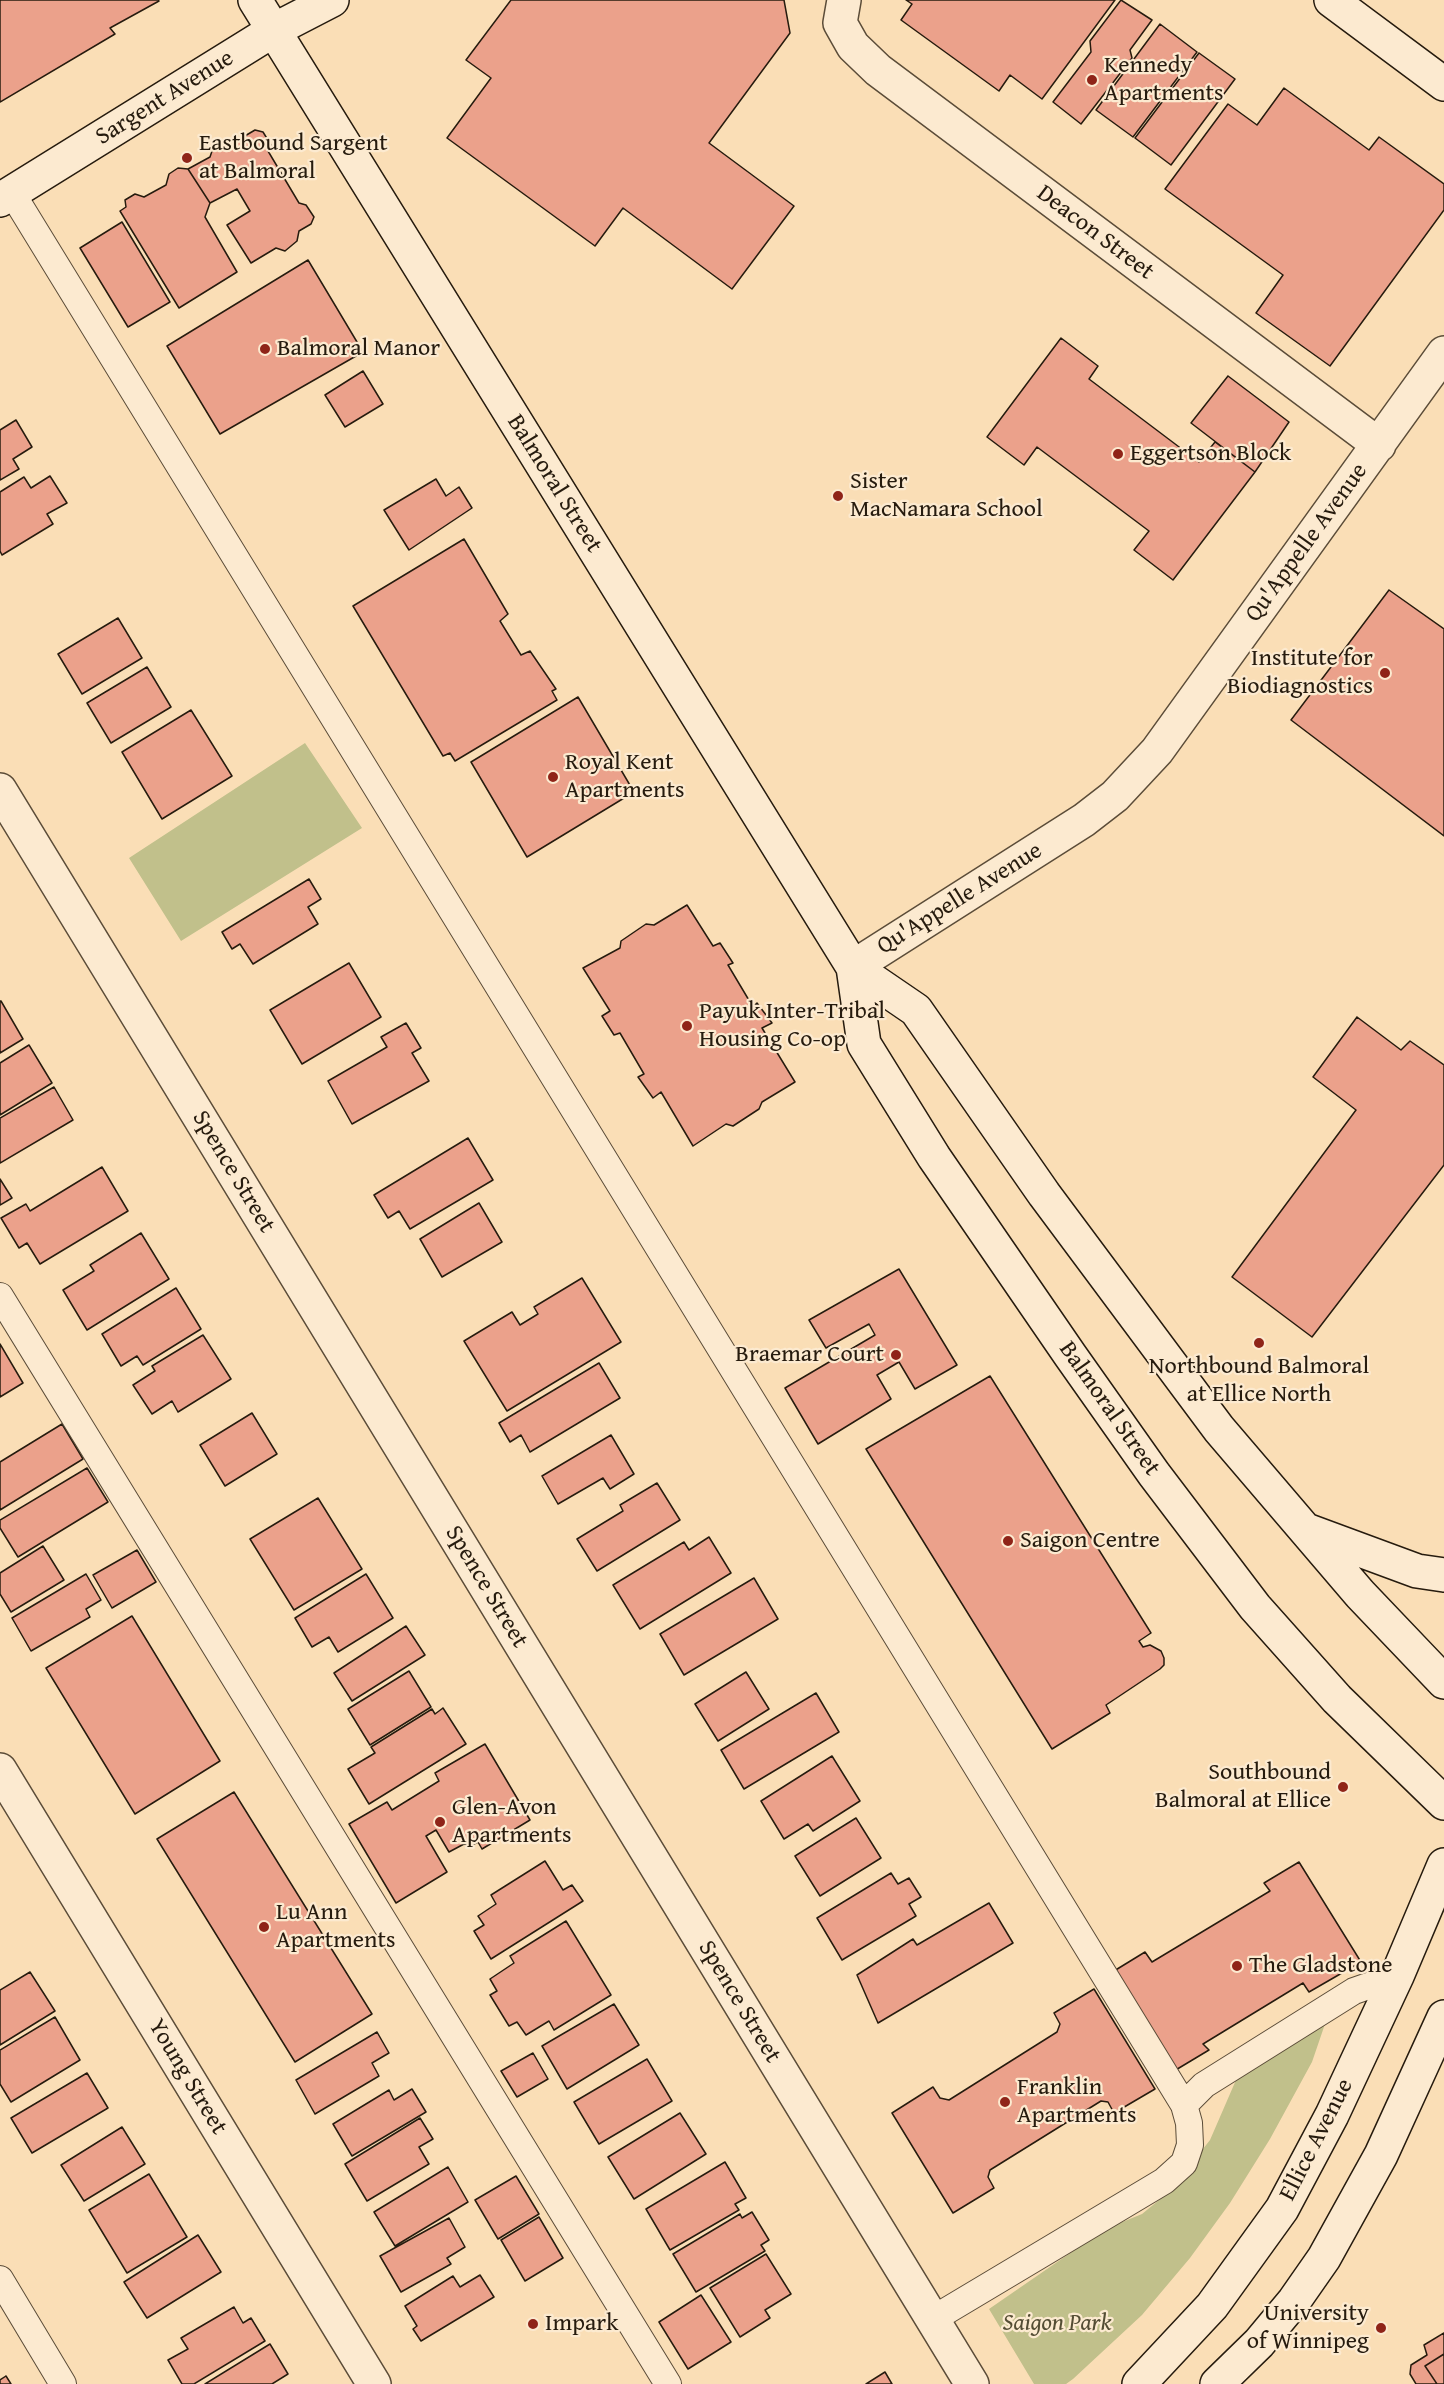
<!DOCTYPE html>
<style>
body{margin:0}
canvas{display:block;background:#fadeb6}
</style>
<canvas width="1444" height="2384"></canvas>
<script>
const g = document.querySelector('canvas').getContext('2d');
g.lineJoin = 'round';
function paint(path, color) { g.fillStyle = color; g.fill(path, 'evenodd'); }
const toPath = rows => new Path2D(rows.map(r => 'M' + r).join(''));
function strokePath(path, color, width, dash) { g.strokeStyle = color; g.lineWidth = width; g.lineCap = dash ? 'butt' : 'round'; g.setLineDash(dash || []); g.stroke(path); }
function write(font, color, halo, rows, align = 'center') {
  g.font = font + ' "Gentium Book Plus",serif'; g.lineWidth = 4.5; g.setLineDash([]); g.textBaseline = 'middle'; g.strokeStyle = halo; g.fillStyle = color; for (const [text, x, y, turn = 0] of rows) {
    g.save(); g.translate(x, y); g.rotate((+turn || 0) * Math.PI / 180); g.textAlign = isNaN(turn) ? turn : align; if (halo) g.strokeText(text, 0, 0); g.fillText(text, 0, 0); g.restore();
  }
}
paint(toPath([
 [305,743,362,828,181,941,129,858],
 [1325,2024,1312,2062,1270,2139,1230,2203,1190,2258,1142,2315,1073,2379,1066,2384,1034,2384,989,2309,1105,2229,1142,2214,1170,2191,1210,2140,1236,2080,1309,2029]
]), '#c1c08b');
const building = toPath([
 [0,0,158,0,159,1,110,28,115,34,0,102,0,0],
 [511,0,784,0,790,33,709,143,794,206,732,289,623,208,595,246,447,138,491,78,466,60,511,0],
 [906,0,1115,0,1042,99,1010,75,999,91,901,20,912,4,906,0],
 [1121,0,1152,20,1130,50,1132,58,1081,124,1053,102,1091,52,1090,41,1121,0],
 [1160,24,1197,52,1133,137,1096,110,1160,24],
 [1199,53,1235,79,1171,165,1135,138,1199,53],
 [1284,88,1369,150,1379,137,1444,184,1444,210,1330,366,1256,313,1283,275,1165,189,1228,104,1257,125,1284,88],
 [255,130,263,132,271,145,268,151,299,203,306,205,314,217,311,224,299,231,297,241,285,251,276,248,251,263,227,225,250,211,237,189,210,203,188,169,210,157,213,148,225,141,233,143,255,130],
 [178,168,188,169,210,203,205,217,237,272,179,308,120,211,126,207,125,200,135,194,144,197,166,185,169,174,178,168],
 [122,222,170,302,128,327,80,248,122,222],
 [308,260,363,352,220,434,167,346,308,260],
 [1061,338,1098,366,1089,379,1199,462,1215,442,1255,472,1173,580,1134,550,1149,531,1037,447,1024,465,987,437,1061,338],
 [363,371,383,404,345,427,325,395,363,371],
 [1228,376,1289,422,1255,472,1191,423,1228,376],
 [16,420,32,447,13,459,19,469,0,480,0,430,16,420],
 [50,476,67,503,47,514,53,524,2,555,0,551,0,492,24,477,31,488,50,476],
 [436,479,446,496,459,487,472,508,409,550,384,510,436,479],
 [464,539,508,614,500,621,521,655,530,651,556,689,552,691,557,700,455,761,450,753,443,756,353,606,464,539],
 [1389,590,1444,629,1444,836,1291,720,1389,590],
 [118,618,142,658,82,694,58,654,118,618],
 [147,667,171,707,111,743,87,703,147,667],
 [578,697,634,792,527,857,471,762,578,697],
 [191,710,232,776,162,819,122,752,191,710],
 [309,879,321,899,308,907,318,924,253,964,240,944,232,949,222,932,309,879],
 [687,905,713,946,720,943,733,963,728,965,753,1007,757,1003,772,1023,762,1028,795,1082,762,1102,759,1109,733,1126,726,1124,693,1146,661,1092,653,1098,638,1077,644,1074,620,1033,614,1035,602,1016,610,1011,583,968,620,948,621,941,646,924,654,925,687,905],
 [349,963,381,1017,302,1064,270,1010,349,963],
 [1,1001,23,1039,0,1053,0,1001,1,1001],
 [1357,1017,1401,1050,1410,1041,1444,1065,1444,1165,1312,1337,1232,1277,1356,1110,1313,1077,1357,1017],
 [406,1023,421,1048,412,1053,429,1081,352,1124,328,1081,387,1047,381,1037,406,1023],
 [29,1045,52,1083,0,1115,0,1063,29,1045],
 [54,1087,73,1120,0,1163,0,1118,54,1087],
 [468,1138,493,1180,410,1229,399,1211,388,1218,374,1195,468,1138],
 [102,1167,128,1211,40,1264,27,1243,19,1248,1,1218,26,1204,30,1211,102,1167],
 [0,1179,12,1198,0,1205,0,1179],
 [479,1203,502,1242,442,1277,420,1239,479,1203],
 [141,1233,169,1279,87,1330,63,1290,94,1271,90,1265,141,1233],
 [899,1269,957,1365,915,1389,899,1362,877,1375,891,1399,818,1444,785,1388,875,1335,869,1324,826,1348,809,1320,899,1269],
 [582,1278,621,1342,507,1411,464,1341,512,1312,520,1325,538,1314,534,1307,582,1278],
 [176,1288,201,1329,143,1365,137,1356,121,1366,102,1334,176,1288],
 [203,1335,231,1379,178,1412,172,1401,152,1414,133,1385,155,1371,152,1366,203,1335],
 [0,1344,23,1383,0,1397,0,1344],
 [599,1363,620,1398,530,1452,521,1435,510,1442,499,1423,599,1363],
 [990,1376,1151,1633,1139,1641,1143,1647,1150,1645,1161,1651,1164,1658,1164,1665,1160,1669,1106,1705,1110,1713,1052,1749,866,1449,990,1376],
 [252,1413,277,1454,225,1486,200,1445,252,1413],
 [62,1424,83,1459,0,1510,0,1462,62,1424],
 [611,1435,634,1474,610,1489,603,1478,558,1504,542,1476,611,1435],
 [87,1468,108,1502,18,1557,0,1528,0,1520,87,1468],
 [657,1483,680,1520,597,1571,577,1539,623,1511,620,1505,657,1483],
 [318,1498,362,1569,294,1610,250,1539,318,1498],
 [709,1537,731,1573,640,1629,613,1585,684,1542,689,1550,709,1537],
 [43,1546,64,1580,11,1612,0,1594,0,1573,43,1546],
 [137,1550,156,1582,112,1608,93,1575,137,1550],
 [86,1574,101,1600,86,1609,90,1617,31,1651,12,1618,86,1574],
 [366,1574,393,1618,338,1652,329,1637,312,1647,295,1618,366,1574],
 [754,1578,778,1619,684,1675,660,1634,754,1578],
 [132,1616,220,1761,135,1814,46,1668,132,1616],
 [406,1626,425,1655,352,1701,334,1673,406,1626],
 [409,1671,431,1707,370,1745,348,1709,409,1671],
 [746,1672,769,1709,718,1741,695,1704,746,1672],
 [816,1693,839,1732,744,1789,721,1750,816,1693],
 [443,1708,466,1744,369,1804,348,1769,375,1753,371,1747,432,1709,435,1714,443,1708],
 [485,1744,530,1820,482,1849,478,1842,470,1846,464,1844,449,1852,436,1830,426,1836,447,1872,396,1903,349,1824,387,1802,392,1810,439,1781,435,1773,485,1744],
 [832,1756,860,1801,813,1831,808,1824,784,1839,761,1801,832,1756],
 [234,1792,372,2014,295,2062,157,1839,234,1792],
 [856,1818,881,1858,820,1896,795,1856,856,1818],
 [545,1861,563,1890,572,1885,583,1901,491,1959,474,1931,484,1925,478,1916,496,1904,491,1895,545,1861],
 [1299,1862,1361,1962,1309,1992,1303,1983,1203,2044,1209,2050,1174,2071,1114,1971,1145,1952,1152,1962,1270,1891,1264,1883,1299,1862],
 [891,1873,898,1884,909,1878,921,1897,909,1904,916,1916,842,1960,817,1918,891,1873],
 [989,1903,1013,1943,878,2023,857,1975,913,1939,917,1945,989,1903],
 [566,1921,611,1995,554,2030,549,2021,526,2035,517,2022,509,2026,490,1995,497,1991,490,1979,514,1963,510,1956,566,1921],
 [30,1972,55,2011,0,2045,0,1990,30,1972],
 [1094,1989,1155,2089,1114,2113,1108,2102,1101,2101,990,2170,988,2177,994,2188,953,2213,892,2113,933,2087,940,2098,949,2100,1057,2032,1060,2024,1054,2013,1094,1989],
 [614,2004,639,2045,567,2089,542,2046,614,2004],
 [55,2017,80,2060,11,2102,0,2084,0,2050,55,2017],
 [377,2032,389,2053,372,2063,379,2076,315,2114,296,2080,377,2032],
 [533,2053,548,2079,517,2097,501,2071,533,2053],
 [647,2059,672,2101,599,2144,574,2102,647,2059],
 [87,2073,108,2108,32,2153,11,2118,87,2073],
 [412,2089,426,2112,352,2156,333,2124,389,2090,394,2100,412,2089],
 [680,2113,706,2154,634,2199,608,2157,680,2113],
 [420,2118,433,2139,419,2147,429,2164,367,2201,345,2164,420,2118],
 [122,2127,145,2164,84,2201,61,2165,122,2127],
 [725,2162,746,2198,735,2204,739,2210,670,2250,646,2209,725,2162],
 [448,2167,468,2202,395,2246,374,2212,448,2167],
 [149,2174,187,2237,127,2273,89,2210,149,2174],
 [516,2176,539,2214,498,2239,475,2200,516,2176],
 [752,2212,769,2240,761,2245,765,2251,696,2292,673,2254,740,2214,742,2218,752,2212],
 [539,2217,563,2258,525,2281,501,2240,539,2217],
 [449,2218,465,2247,447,2258,451,2264,401,2292,380,2256,449,2218],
 [198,2235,221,2272,147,2318,124,2282,198,2235],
 [766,2254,791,2294,765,2310,770,2318,740,2337,710,2288,766,2254],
 [480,2275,494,2297,421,2341,413,2329,417,2326,405,2306,453,2276,460,2287,480,2275],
 [701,2295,731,2342,688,2369,659,2322,701,2295],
 [234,2307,243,2323,251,2318,265,2341,194,2384,182,2384,168,2360,188,2349,181,2338,234,2307],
 [1444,2333,1444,2354,1425,2366,1437,2384,1416,2384,1410,2374,1411,2365,1427,2355,1424,2345,1444,2333],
 [270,2344,288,2374,272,2384,205,2384,270,2344],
 [1444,2354,1444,2384,1437,2384,1425,2366,1444,2354],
 [885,2372,892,2384,866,2384,885,2372],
 [6,2376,11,2384,0,2384,0,2380,6,2376]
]);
paint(building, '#eba18b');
strokePath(building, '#261b0e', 1.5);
const lane = toPath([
 [12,193,1184,2105,1189,2123,1190,2145,1184,2163,1164,2181,933,2319],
 [0,1296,668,2384],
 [1184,2105,1204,2085,1354,1991,1397,1976],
 [0,2279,63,2384]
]);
const street = toPath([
 [844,0,840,23,853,46,878,70,1379,445],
 [0,790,972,2384],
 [853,967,1084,820,1115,796,1157,751,1444,353],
 [0,1770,374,2384]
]);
const secondary = toPath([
 [255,0,853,967,916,1010,1044,1194,1219,1429,1360,1594,1444,1682],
 [1331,0,1444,84],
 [0,200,274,30,332,0],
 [853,967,864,1044,934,1157,1070,1355,1154,1474,1255,1607,1337,1699,1444,1803],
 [1306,1530,1417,1571,1444,1575],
 [1139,2384,1212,2306,1282,2209,1332,2115,1397,1976,1444,1865],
 [1217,2384,1259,2343,1294,2301,1324,2258,1381,2155,1444,2017]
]);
strokePath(lane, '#5b4c38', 28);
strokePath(street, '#5b4c38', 36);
strokePath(secondary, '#261b0e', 36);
strokePath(lane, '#fcead0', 26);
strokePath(street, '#fcead0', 33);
strokePath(secondary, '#fcead0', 33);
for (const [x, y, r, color] of [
 [1092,80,6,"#8f2418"],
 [187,158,6,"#8f2418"],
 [265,349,6,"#8f2418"],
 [1118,454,6,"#8f2418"],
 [838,496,6,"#8f2418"],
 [1385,673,6,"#8f2418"],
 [553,777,6,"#8f2418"],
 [687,1026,6,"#8f2418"],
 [1259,1343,6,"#8f2418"],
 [896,1355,6,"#8f2418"],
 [1008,1541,6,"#8f2418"],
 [1343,1787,6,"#8f2418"],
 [440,1822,6,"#8f2418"],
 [264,1927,6,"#8f2418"],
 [1237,1966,6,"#8f2418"],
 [1005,2102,6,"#8f2418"],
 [533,2324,6,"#8f2418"],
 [1381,2328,6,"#8f2418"]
]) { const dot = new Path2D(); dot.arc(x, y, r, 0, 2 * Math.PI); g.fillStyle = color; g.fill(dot); strokePath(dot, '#fcead0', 2); }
write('24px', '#261b0e', '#fcead0', [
 ["Kennedy",1104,66],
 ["Apartments",1104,94],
 ["Eastbound Sargent",199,144],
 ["at Balmoral",199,172],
 ["Balmoral Manor",277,349],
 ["Eggertson Block",1130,454],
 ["Sister",850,482],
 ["MacNamara School",850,510],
 ["Institute for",1373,659,"right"],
 ["Biodiagnostics",1373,687,"right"],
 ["Royal Kent",565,763],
 ["Apartments",565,791],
 ["Payuk Inter-Tribal",699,1012],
 ["Housing Co-op",699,1040],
 ["Braemar Court",884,1355,"right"],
 ["Northbound Balmoral",1259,1367,"center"],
 ["at Ellice North",1259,1395,"center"],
 ["Saigon Centre",1020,1541],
 ["Southbound",1331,1773,"right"],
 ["Balmoral at Ellice",1331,1801,"right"],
 ["Glen-Avon",452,1808],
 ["Apartments",452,1836],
 ["Lu Ann",276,1913],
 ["Apartments",276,1941],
 ["The Gladstone",1249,1966],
 ["Franklin",1017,2088],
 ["Apartments",1017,2116],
 ["University",1369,2314,"right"],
 ["of Winnipeg",1369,2342,"right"],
 ["Impark",545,2324]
], 'left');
write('24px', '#261b0e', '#fcead0', [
 ["Sargent Avenue",165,98,-32],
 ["Deacon Street",1095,233,37],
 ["Balmoral Street",554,484,58],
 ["Qu'Appelle Avenue",1307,543,-54],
 ["Qu'Appelle Avenue",960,899,-32],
 ["Spence Street",233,1172,59],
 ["Balmoral Street",1109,1409,55],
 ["Spence Street",486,1587,59],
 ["Spence Street",739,2002,59],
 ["Young Street",187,2077,59],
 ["Ellice Avenue",1317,2140,-63]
]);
write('italic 24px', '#544d34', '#fcead0', [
 ["Saigon Park",1057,2324]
]);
</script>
